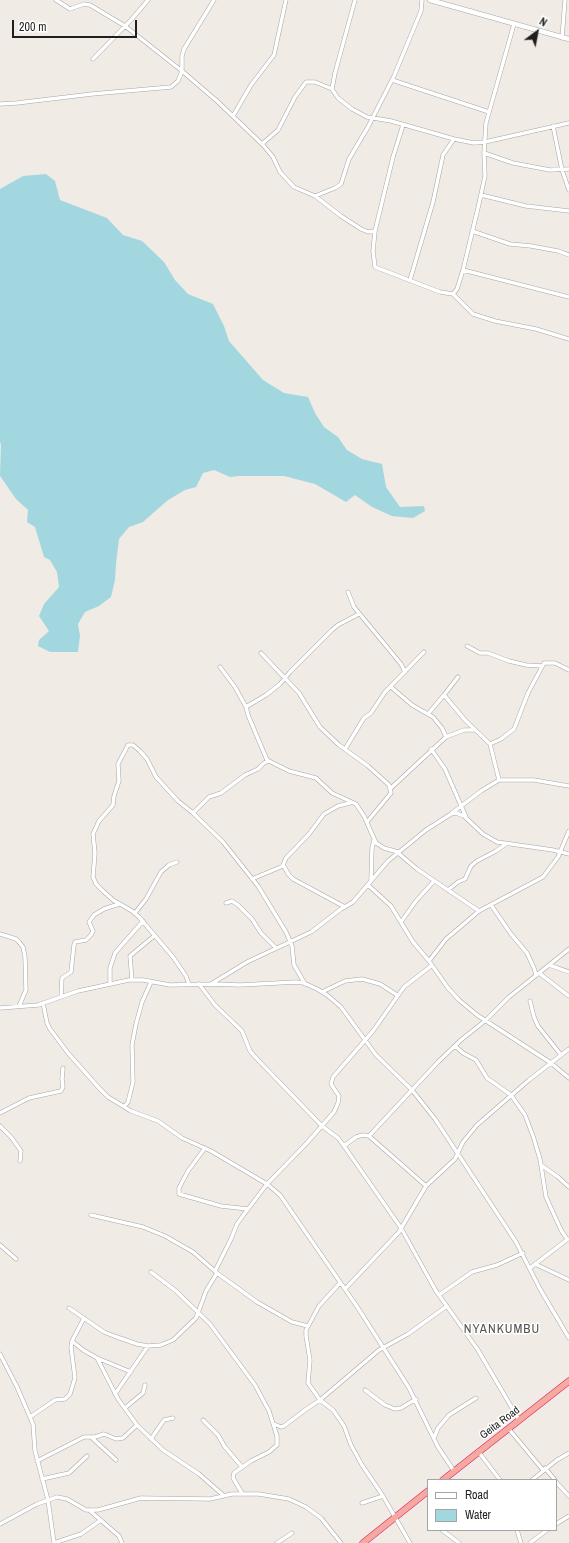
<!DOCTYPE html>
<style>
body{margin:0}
#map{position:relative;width:569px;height:1543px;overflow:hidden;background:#f0ebe5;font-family:"Archivo Narrow",sans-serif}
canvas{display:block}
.legend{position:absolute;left:427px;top:1479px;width:130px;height:52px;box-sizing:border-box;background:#fff;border:1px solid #a5a5a5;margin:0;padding:5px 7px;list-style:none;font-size:12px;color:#1f1f1f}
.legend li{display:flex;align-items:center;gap:8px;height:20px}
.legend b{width:20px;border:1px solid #a5a5a5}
.north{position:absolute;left:517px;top:12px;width:40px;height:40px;-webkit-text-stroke:3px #fff;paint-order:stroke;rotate:32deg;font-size:11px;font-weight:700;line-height:16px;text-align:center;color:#1f1f1f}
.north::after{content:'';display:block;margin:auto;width:14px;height:18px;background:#1f1f1f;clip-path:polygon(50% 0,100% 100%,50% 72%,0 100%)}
.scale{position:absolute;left:12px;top:20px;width:125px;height:18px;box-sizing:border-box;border:2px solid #1f1f1f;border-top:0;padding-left:5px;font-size:12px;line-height:14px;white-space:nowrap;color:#1f1f1f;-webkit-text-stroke:3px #fff;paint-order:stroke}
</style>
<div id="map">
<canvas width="569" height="1543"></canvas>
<ul class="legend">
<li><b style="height:5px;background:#fff"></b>Road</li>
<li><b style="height:11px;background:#a3d7e0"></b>Water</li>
</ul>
<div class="north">N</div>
<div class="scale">200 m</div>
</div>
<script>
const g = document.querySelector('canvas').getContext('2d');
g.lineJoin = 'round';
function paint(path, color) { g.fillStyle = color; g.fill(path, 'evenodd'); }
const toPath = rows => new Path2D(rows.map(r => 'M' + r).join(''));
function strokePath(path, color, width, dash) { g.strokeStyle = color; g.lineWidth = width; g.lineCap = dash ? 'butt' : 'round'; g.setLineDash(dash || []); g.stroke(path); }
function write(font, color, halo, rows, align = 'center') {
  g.font = font + ' "Archivo Narrow",sans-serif'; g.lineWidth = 3; g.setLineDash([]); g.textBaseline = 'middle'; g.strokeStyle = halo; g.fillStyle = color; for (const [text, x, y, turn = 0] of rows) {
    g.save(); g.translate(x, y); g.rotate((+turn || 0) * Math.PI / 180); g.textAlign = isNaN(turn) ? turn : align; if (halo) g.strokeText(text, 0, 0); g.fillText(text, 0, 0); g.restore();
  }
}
paint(toPath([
 [46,174,55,181,60,200,107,218,123,235,142,241,164,262,175,280,188,294,213,304,224,326,229,341,263,380,284,393,308,397,315,413,324,427,338,437,347,450,362,459,382,464,386,487,400,507,424,506,425,511,413,518,392,516,372,507,355,495,346,502,315,484,284,476,239,476,230,477,214,470,203,473,196,487,185,490,168,500,143,522,129,527,119,539,116,564,115,580,111,597,99,606,85,612,78,624,80,636,78,652,50,652,38,646,39,640,49,631,39,616,44,604,59,587,57,572,50,560,44,557,35,527,27,522,28,510,16,499,0,476,1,445,0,442,0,189,23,176]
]), '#a3d7e0');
const minor = toPath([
 [214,0,184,49,182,56,182,71,217,101,263,145,273,157,280,172,294,187,315,196,341,216,361,229,368,232,375,231],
 [355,0,335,73,332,89,338,98,352,109,367,117,391,121,454,139,474,143,485,142,569,123],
 [562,38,565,0],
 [93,59,131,20,148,0],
 [392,80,489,112],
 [0,104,17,103,92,94,171,87,178,81,182,71,125,26,90,5,84,4,70,9,56,0],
 [233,116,251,85,274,55,286,0],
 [403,125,393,157,375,231,373,251,375,267,440,292,453,294,457,289,463,270,478,208,485,176,484,153,486,123,514,24],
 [553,126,562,170,569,190],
 [262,144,278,130,295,97,306,82,315,82,332,89],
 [484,153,513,163,550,170,569,169],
 [481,195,526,206,569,211],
 [315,196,335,188,341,184,349,159,368,127,394,76,421,11,422,0],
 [472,231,510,244,531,246,558,251,569,255],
 [463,270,569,297],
 [410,280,433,202,443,155,454,139],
 [453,294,473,314,495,321,536,329,569,339],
 [348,592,354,607,401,664,405,672],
 [467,646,480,653,488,653,509,661,526,665,542,666],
 [261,653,299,693,320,727,339,745,368,766,389,785,391,793,367,822],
 [220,667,235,687,246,707,248,715,267,760,289,771,316,778,332,793,356,804,364,816,376,843,384,848,398,852],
 [391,687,412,705,433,717,442,728,446,737],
 [444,695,465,720,490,744,499,780],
 [246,707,266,695,280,684,290,672,332,630,338,625,359,614],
 [428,714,444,695,458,677],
 [490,744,501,739,514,729,528,693,544,663,555,663,569,670],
 [345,749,364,718,371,713,385,692,424,652],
 [431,749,445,769,466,817],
 [391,788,446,737,464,730,475,730],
 [193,813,209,797,221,793,245,775,258,769,264,763,269,761],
 [452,813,481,791,499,780,534,780,569,786],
 [397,852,417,869,479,911],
 [252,879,283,866],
 [371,880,372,848,374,840],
 [368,885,391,906,413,942,429,961,448,988,459,1000,477,1015,551,1063,569,1078],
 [448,890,458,882,465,879,471,866,477,861,496,851,506,844],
 [226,903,232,901,238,905,252,919,261,933,276,948],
 [491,905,511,934,527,953,534,968,536,975],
 [345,907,293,879,289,875,283,865,286,858,309,834,324,814,338,806,350,803],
 [135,913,146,899,161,872,169,865,177,862],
 [401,922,416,901,434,881],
 [0,934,16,939,19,942,23,947,25,957,26,990,19,1006],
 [429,961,446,939,479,911,543,877,558,857,569,831],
 [549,965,569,972],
 [539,973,569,996],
 [132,980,130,956,154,936],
 [110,983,110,968,115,953,143,921],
 [189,984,186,976,173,957,139,917,132,911,113,900,103,891,96,884,93,877,95,853,93,834,99,821,113,805,114,796,119,781,118,764,128,745,133,745,140,751,147,759,156,777,178,801,193,813,223,842,258,886,286,932,292,946,294,965,305,984],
 [199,984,215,1005,242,1031,250,1051,257,1059,322,1126,338,1138,344,1146,401,1228,436,1291,478,1350,519,1420],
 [211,984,247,962,311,932,341,909,353,902,388,861,426,830,451,814,456,813,464,816,483,834,497,842,553,850,569,854],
 [322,992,345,981,362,979,380,984,397,995],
 [61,997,62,978,71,972,74,945,75,942,86,940,91,935,93,931,89,922,94,915,104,909,119,904],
 [530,1001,534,1017,538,1026,561,1055],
 [43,1003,47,1023,50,1029,68,1053,99,1088,108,1097,131,1111,158,1121,182,1138,211,1151,267,1184,280,1195,358,1308,409,1388,438,1447,454,1471],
 [0,1008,38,1005,78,991,129,980,143,980,170,985,211,984,240,985,296,982,304,983,317,989,327,995,341,1007,376,1055,412,1090,435,1119,516,1242,540,1289,569,1338],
 [455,1046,463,1053,476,1060,487,1078,511,1095,525,1115,533,1136,540,1159,546,1197,561,1230,567,1239],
 [124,1107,128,1102,133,1082,132,1045,136,1024,142,1002,151,982],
 [0,1113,29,1098,61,1091,63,1087,62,1079,63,1068],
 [0,1126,11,1137,21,1151,20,1161],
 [369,1136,426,1186],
 [344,1146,356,1137,363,1135,369,1136,438,1062,461,1040,486,1020,509,997,569,949],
 [205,1148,188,1171,179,1188,179,1194,221,1206,248,1209],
 [541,1165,558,1177,569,1187],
 [91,1215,143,1227,165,1236,193,1252,217,1273,257,1302,292,1322,308,1326],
 [0,1245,16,1259],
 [535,1264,569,1280],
 [530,1268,568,1239],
 [215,1271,231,1239,237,1224,242,1217,267,1184,306,1144,334,1112,338,1103,339,1096,331,1084,333,1077,373,1031,404,987,431,966],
 [151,1272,176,1291,210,1324,255,1385,269,1411,277,1436,277,1445,269,1452,251,1461,234,1473,233,1478,242,1493],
 [340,1283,319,1306,306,1330,306,1336,310,1360,308,1383,320,1400,333,1410,344,1426,351,1445,362,1465,383,1496,410,1543],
 [345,1289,399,1232,426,1186,455,1159,463,1142,477,1125,529,1080,569,1049],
 [439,1295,472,1272,497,1265,523,1253],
 [69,1308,104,1332,114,1336,137,1344,148,1346,161,1345,173,1340,196,1318,198,1313,206,1291,217,1273],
 [72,1341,83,1350,97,1358,131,1372],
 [0,1354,17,1387,33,1424,35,1451,48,1500,54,1543],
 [97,1358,118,1399,137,1425,163,1450,199,1474,223,1495],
 [365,1390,385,1405,395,1409,401,1408,416,1399],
 [115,1394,148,1346],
 [125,1408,143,1393,145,1385],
 [30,1417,55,1400,65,1399,70,1394,75,1378,71,1347,72,1341,84,1318],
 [203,1420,218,1435,225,1447,242,1467],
 [274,1424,281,1427,284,1426,305,1410,320,1400,379,1350,408,1334,447,1306],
 [508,1428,543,1470],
 [91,1437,116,1460],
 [434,1438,438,1428,449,1415,476,1398],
 [151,1439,164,1420,173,1418],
 [478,1451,500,1480],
 [37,1461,84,1437,95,1437,104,1434,116,1439,123,1438,137,1425],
 [545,1468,555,1480],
 [42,1479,69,1473,87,1456],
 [532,1480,557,1460,569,1453],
 [556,1482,569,1496],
 [362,1503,383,1496],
 [89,1510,119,1536,122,1543],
 [0,1524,37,1504,57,1497,67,1499,86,1510,98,1510,141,1498,210,1499,232,1494,259,1494,289,1499,306,1507,321,1518,341,1543],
 [556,1524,569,1516],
 [442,1530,459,1543],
 [517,1530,521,1543],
 [54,1543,81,1534,101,1520],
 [277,1543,292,1533],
 [530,1543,547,1530]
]);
const tertiary = toPath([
 [430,0,569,39]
]);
const trunk = toPath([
 [443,1480,569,1381],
 [363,1543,428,1491]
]);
strokePath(minor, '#a6a6a6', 4.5);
strokePath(tertiary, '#a6a6a6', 5.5);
strokePath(trunk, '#e41d72', 7);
strokePath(minor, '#fff', 3.5);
strokePath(tertiary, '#fff', 4.5);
strokePath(trunk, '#f5aaa0', 6);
write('11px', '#1f1f1f', '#fff', [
 ["Geita Road",500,1423,-37]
]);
g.letterSpacing = '1px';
write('13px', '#525252', '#fff', [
 ["NYANKUMBU",502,1330]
]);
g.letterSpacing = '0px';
</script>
